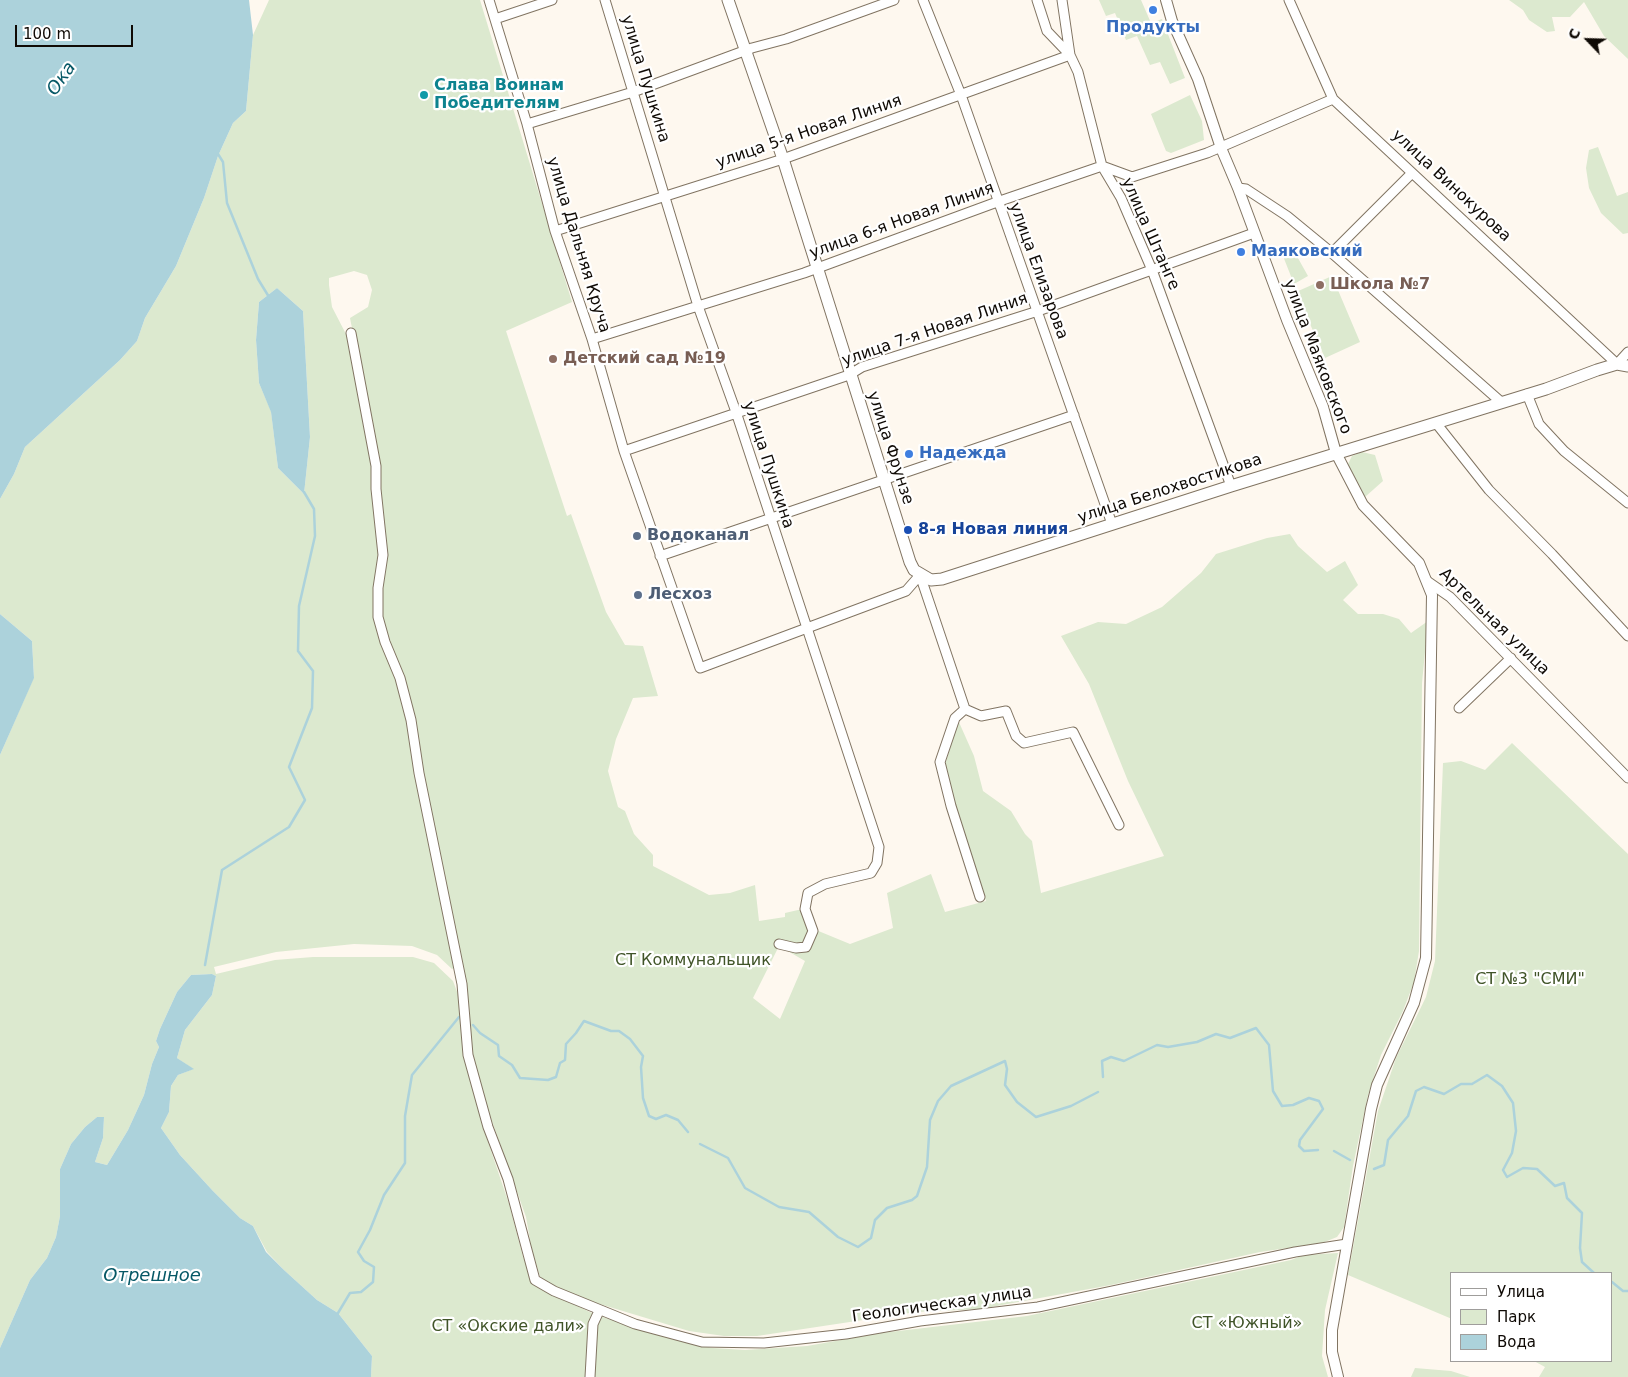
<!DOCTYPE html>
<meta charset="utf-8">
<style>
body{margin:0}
#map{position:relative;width:1628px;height:1377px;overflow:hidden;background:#fef8ef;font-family:"DejaVu Sans",sans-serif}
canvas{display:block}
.legend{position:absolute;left:1450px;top:1272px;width:162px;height:90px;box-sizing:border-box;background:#fff;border:1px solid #9f9d9b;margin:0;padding:6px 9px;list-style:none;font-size:15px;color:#0f0a05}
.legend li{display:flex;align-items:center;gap:10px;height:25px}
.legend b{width:25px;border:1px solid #9f9d9b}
.north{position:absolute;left:1563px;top:15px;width:50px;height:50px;-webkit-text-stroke:4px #fff;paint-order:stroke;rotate:294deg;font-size:14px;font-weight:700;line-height:20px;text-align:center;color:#0f0a05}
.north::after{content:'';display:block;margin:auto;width:18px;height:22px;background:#0f0a05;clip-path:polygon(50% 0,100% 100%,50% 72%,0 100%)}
.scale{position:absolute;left:15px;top:25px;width:118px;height:22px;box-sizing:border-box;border:2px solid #0f0a05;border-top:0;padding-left:6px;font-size:15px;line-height:18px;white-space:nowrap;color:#0f0a05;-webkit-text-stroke:4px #fff;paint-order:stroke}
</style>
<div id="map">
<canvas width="1628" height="1377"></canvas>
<ul class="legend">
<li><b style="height:6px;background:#fff"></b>Улица</li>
<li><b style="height:14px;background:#dce9cf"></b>Парк</li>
<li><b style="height:14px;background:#acd2db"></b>Вода</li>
</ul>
<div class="north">С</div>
<div class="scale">100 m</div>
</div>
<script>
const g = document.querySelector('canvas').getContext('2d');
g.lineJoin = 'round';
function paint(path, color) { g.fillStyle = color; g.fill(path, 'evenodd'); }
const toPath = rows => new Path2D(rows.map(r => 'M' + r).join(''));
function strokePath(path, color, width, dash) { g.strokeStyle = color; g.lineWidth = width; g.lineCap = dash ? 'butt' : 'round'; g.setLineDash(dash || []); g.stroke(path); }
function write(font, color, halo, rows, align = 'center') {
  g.font = font + ' "DejaVu Sans",sans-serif'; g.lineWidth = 4.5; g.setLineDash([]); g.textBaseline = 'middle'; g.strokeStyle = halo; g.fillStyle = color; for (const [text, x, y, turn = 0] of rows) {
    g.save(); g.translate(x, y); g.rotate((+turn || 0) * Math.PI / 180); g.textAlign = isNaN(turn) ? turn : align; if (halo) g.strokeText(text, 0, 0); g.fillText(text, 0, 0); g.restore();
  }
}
paint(toPath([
 [269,0,480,0,572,302,506,331,567,516,571,514,606,612,625,645,643,646,658,696,633,698,616,739,608,771,618,807,625,811,634,834,653,855,653,866,709,895,730,893,755,885,759,921,785,917,785,913,798,910,809,910,816,930,850,944,893,928,887,893,931,874,945,912,986,901,958,817,945,765,958,720,974,756,983,791,1011,811,1025,834,1032,841,1041,893,1164,856,1128,781,1089,684,1061,636,1098,622,1126,624,1162,607,1201,573,1216,554,1267,538,1290,534,1298,546,1327,572,1345,561,1358,585,1343,600,1358,614,1383,614,1399,619,1411,633,1428,621,1422,683,1419,951,1414,982,1403,1011,1381,1055,1368,1095,1353,1166,1344,1227,1337,1237,1322,1243,1260,1252,1111,1285,980,1309,916,1312,757,1336,724,1336,689,1331,560,1292,541,1280,531,1246,526,1217,487,1107,471,1051,462,976,427,801,418,739,406,685,382,621,381,603,386,568,387,544,380,505,379,465,350,318,368,307,372,290,367,275,354,271,329,278,329,285,332,307,347,336,366,414,381,551,375,582,376,613,407,713,422,803,456,967,452,969,437,955,412,946,354,944,276,952,214,967,216,974,275,960,313,957,413,957,434,963,453,981,459,997,465,1053,484,1130,509,1204,523,1257,536,1286,596,1315,681,1341,713,1348,745,1350,807,1346,881,1333,1027,1316,1291,1260,1304,1255,1338,1253,1325,1310,1322,1356,1328,1377,371,1377,372,1356,338,1313,317,1300,284,1270,267,1252,253,1226,240,1218,213,1191,180,1155,161,1128,169,1112,171,1086,178,1075,193,1069,177,1058,185,1030,212,995,216,976,212,974,191,975,177,992,160,1029,156,1041,159,1047,152,1064,144,1095,128,1130,107,1165,95,1162,103,1138,104,1117,97,1117,85,1127,71,1144,60,1169,60,1216,56,1237,47,1258,30,1280,0,1348,0,755,34,677,32,641,0,614,0,499,14,474,25,447,120,360,137,341,145,318,176,266,204,198,218,156,233,123,246,111,253,35],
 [277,288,303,311,310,437,304,494,278,468,271,411,259,383,256,340,259,302],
 [779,946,805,961,780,1019,753,998],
 [1099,0,1141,0,1151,23,1162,19,1185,78,1170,84,1160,62,1150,65,1137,36,1126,40,1115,13,1106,16],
 [1509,0,1628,0,1628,59,1604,36,1584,2,1570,17,1552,17,1555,31,1547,32,1529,20,1523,10],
 [1190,95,1202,121,1204,140,1171,153,1166,151,1151,114],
 [1598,147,1617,196,1628,192,1628,233,1623,234,1601,213,1589,188,1586,168,1589,150],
 [1294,251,1308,276,1294,284,1283,256],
 [1332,276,1360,342,1325,358,1296,292],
 [1362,452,1375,455,1383,481,1365,497,1348,464,1352,456],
 [1512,743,1628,854,1628,1377,1539,1377,1545,1367,1534,1361,1612,1361,1612,1273,1452,1273,1452,1319,1348,1275,1378,1111,1396,1058,1426,997,1435,961,1443,763,1461,761,1485,770],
 [1415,1368,1451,1371,1470,1377,1411,1377]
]), '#dce9cf');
paint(toPath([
 [0,0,249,0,253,35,246,111,233,123,218,156,204,198,176,266,145,318,137,341,120,360,25,447,14,474,0,499],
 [277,288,303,311,310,437,304,494,278,468,271,412,259,383,256,340,259,302],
 [0,614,32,641,34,678,0,755],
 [212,974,216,976,212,995,185,1030,177,1058,194,1069,178,1075,171,1086,169,1112,161,1128,180,1155,213,1191,240,1218,253,1226,266,1252,284,1270,317,1300,338,1313,372,1356,371,1377,0,1377,0,1348,30,1280,47,1258,56,1237,60,1216,60,1169,71,1144,85,1127,97,1117,104,1117,103,1138,95,1162,107,1165,128,1130,144,1095,152,1064,159,1047,156,1041,160,1029,177,992,191,975]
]), '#acd2db');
strokePath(toPath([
 [218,154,223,162,227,203,258,279,269,297],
 [205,965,222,870,289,827,305,800,289,767,312,708,313,671,298,651,299,606,315,536,314,509,304,492],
 [473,1025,480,1033,498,1045,499,1056,512,1065,520,1078,548,1080,556,1077,560,1063,565,1060,566,1044,576,1033,584,1021,611,1031,619,1031,630,1039,643,1056,641,1067,643,1098,649,1116,656,1119,666,1115,678,1120,688,1132],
 [1103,1077,1102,1061,1111,1057,1124,1061,1157,1045,1168,1047,1197,1042,1216,1034,1230,1038,1256,1028,1269,1045,1273,1091,1282,1106,1293,1105,1309,1098,1319,1101,1323,1109,1300,1140,1299,1146,1304,1151,1318,1150],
 [700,1144,728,1158,745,1188,779,1207,809,1212,838,1237,858,1247,871,1238,875,1220,887,1208,912,1200,917,1196,927,1167,930,1120,938,1101,951,1086,1005,1061,1007,1069,1005,1085,1017,1102,1036,1117,1071,1106,1098,1092],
 [1334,1151,1350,1160],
 [1374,1169,1384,1165,1388,1140,1408,1116,1416,1091,1424,1087,1444,1094,1461,1084,1472,1084,1487,1075,1502,1086,1513,1103,1516,1131,1512,1153,1503,1170,1507,1177,1523,1168,1537,1169,1555,1186,1564,1183,1567,1198,1582,1213,1580,1248,1582,1262,1594,1273],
 [1612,1282,1623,1291,1628,1291],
 [338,1313,350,1293,361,1292,373,1282,374,1267,364,1261,358,1252,370,1230,384,1195,405,1163,405,1116,412,1075,459,1017]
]), '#acd2db', 2.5);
const minor = toPath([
 [489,0,527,124,555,231,592,339,624,451,700,668,906,591,920,575],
 [605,0,698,306,736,412,879,847,877,863,871,873,825,884,808,893,805,909,813,931,806,947,796,948,779,944],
 [923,0,961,95,1112,524],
 [1037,0,1047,31,1070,55,1078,72,1102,166,1121,198,1152,270,1231,486],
 [1289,0,1333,99,1617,364,1628,352],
 [495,19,552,0],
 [527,124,633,92,752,48,786,39,894,0],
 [1238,188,1246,189,1287,216,1332,253,1501,402],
 [555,231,783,159,1070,55,1062,0],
 [1332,253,1412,173],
 [351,333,376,466,376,489,383,555,378,588,378,617,385,642,400,678,411,720,419,773,462,984,468,1055,488,1127,508,1179,535,1280,554,1291,635,1324,702,1342,764,1343,846,1334,920,1321,1038,1307,1295,1252,1347,1244],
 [592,339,804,273,997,202,1102,166,1132,177,1207,153,1333,99],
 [1527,394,1539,424,1564,451,1628,503],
 [1436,423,1489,490,1552,554,1628,636],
 [624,451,849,375,862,367,1038,311,1254,233],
 [660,556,1074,415],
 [920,575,965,709,981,716,1006,711,1016,736,1024,743,1073,732,1119,825],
 [1427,581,1450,597,1628,778],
 [1459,708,1511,658],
 [965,709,955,718,940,762,951,806,980,897],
 [590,1377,593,1324,599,1311]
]);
const tertiary = toPath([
 [1166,0,1172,21,1198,79,1221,148,1238,188,1287,320,1323,407,1336,453,1363,505,1419,563,1432,595,1426,958,1414,1003,1377,1085,1371,1109,1332,1330,1332,1352,1338,1377]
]);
const secondary = toPath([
 [728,0,783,159,910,562,914,570,931,580,942,579,1231,486,1546,389,1597,370,1617,364,1628,366]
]);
strokePath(minor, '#817462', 11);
strokePath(tertiary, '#817462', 12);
strokePath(secondary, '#817462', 13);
strokePath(minor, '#fff', 9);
strokePath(tertiary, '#fff', 10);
strokePath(secondary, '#fff', 11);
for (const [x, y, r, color] of [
 [1153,10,5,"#3f7fe0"],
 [424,95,5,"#0f9aa8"],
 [1241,252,5,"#3f7fe0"],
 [1320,285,5,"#8d6e63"],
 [553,359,5,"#8d6e63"],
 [909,454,5,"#3f7fe0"],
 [908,530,5,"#1a4fb4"],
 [637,536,5,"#5c6f8a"],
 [638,595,5,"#5c6f8a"]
]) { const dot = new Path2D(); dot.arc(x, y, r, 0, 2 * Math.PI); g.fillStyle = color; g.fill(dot); strokePath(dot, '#fff', 2); }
write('bold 16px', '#366cbe', '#fff', [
 ["Продукты",1153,28,"center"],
 ["Маяковский",1251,252],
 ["Надежда",919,454]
], 'left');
write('16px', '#0f0a05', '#fff', [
 ["улица Пушкина",645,79,73],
 ["улица 5-я Новая Линия",809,132,-19],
 ["улица Винокурова",1451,186,43],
 ["улица 6-я Новая Линия",902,221,-20],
 ["улица Штанге",1150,234,66],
 ["улица Дальняя Круча",578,245,73],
 ["улица Елизарова",1038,271,70],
 ["улица 7-я Новая Линия",935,330,-19],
 ["улица Маяковского",1317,357,69],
 ["улица Фрунзе",890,448,72],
 ["улица Пушкина",768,465,72],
 ["улица Белохвостикова",1170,489,-18],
 ["Артельная улица",1494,622,44],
 ["Геологическая улица",942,1305,-8]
]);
write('bold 16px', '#0d838f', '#fff', [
 ["Слава Воинам",434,86],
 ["Победителям",434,104]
], 'left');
write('bold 16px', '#785e54', '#fff', [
 ["Школа №7",1330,285],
 ["Детский сад №19",563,359]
], 'left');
write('bold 16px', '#164399', '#fff', [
 ["8-я Новая линия",918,530]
], 'left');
write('bold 16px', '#4e5e75', '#fff', [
 ["Водоканал",647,536],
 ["Лесхоз",648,595]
], 'left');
write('16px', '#405428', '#fff', [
 ["СТ Коммунальщик",693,961],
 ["СТ №3 \"СМИ\"",1530,980],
 ["СТ «Южный»",1247,1324],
 ["СТ «Окские дали»",508,1327]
]);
write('italic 18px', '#065866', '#fff', [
 ["Ока",62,79,-55],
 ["Отрешное",152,1276]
]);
</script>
